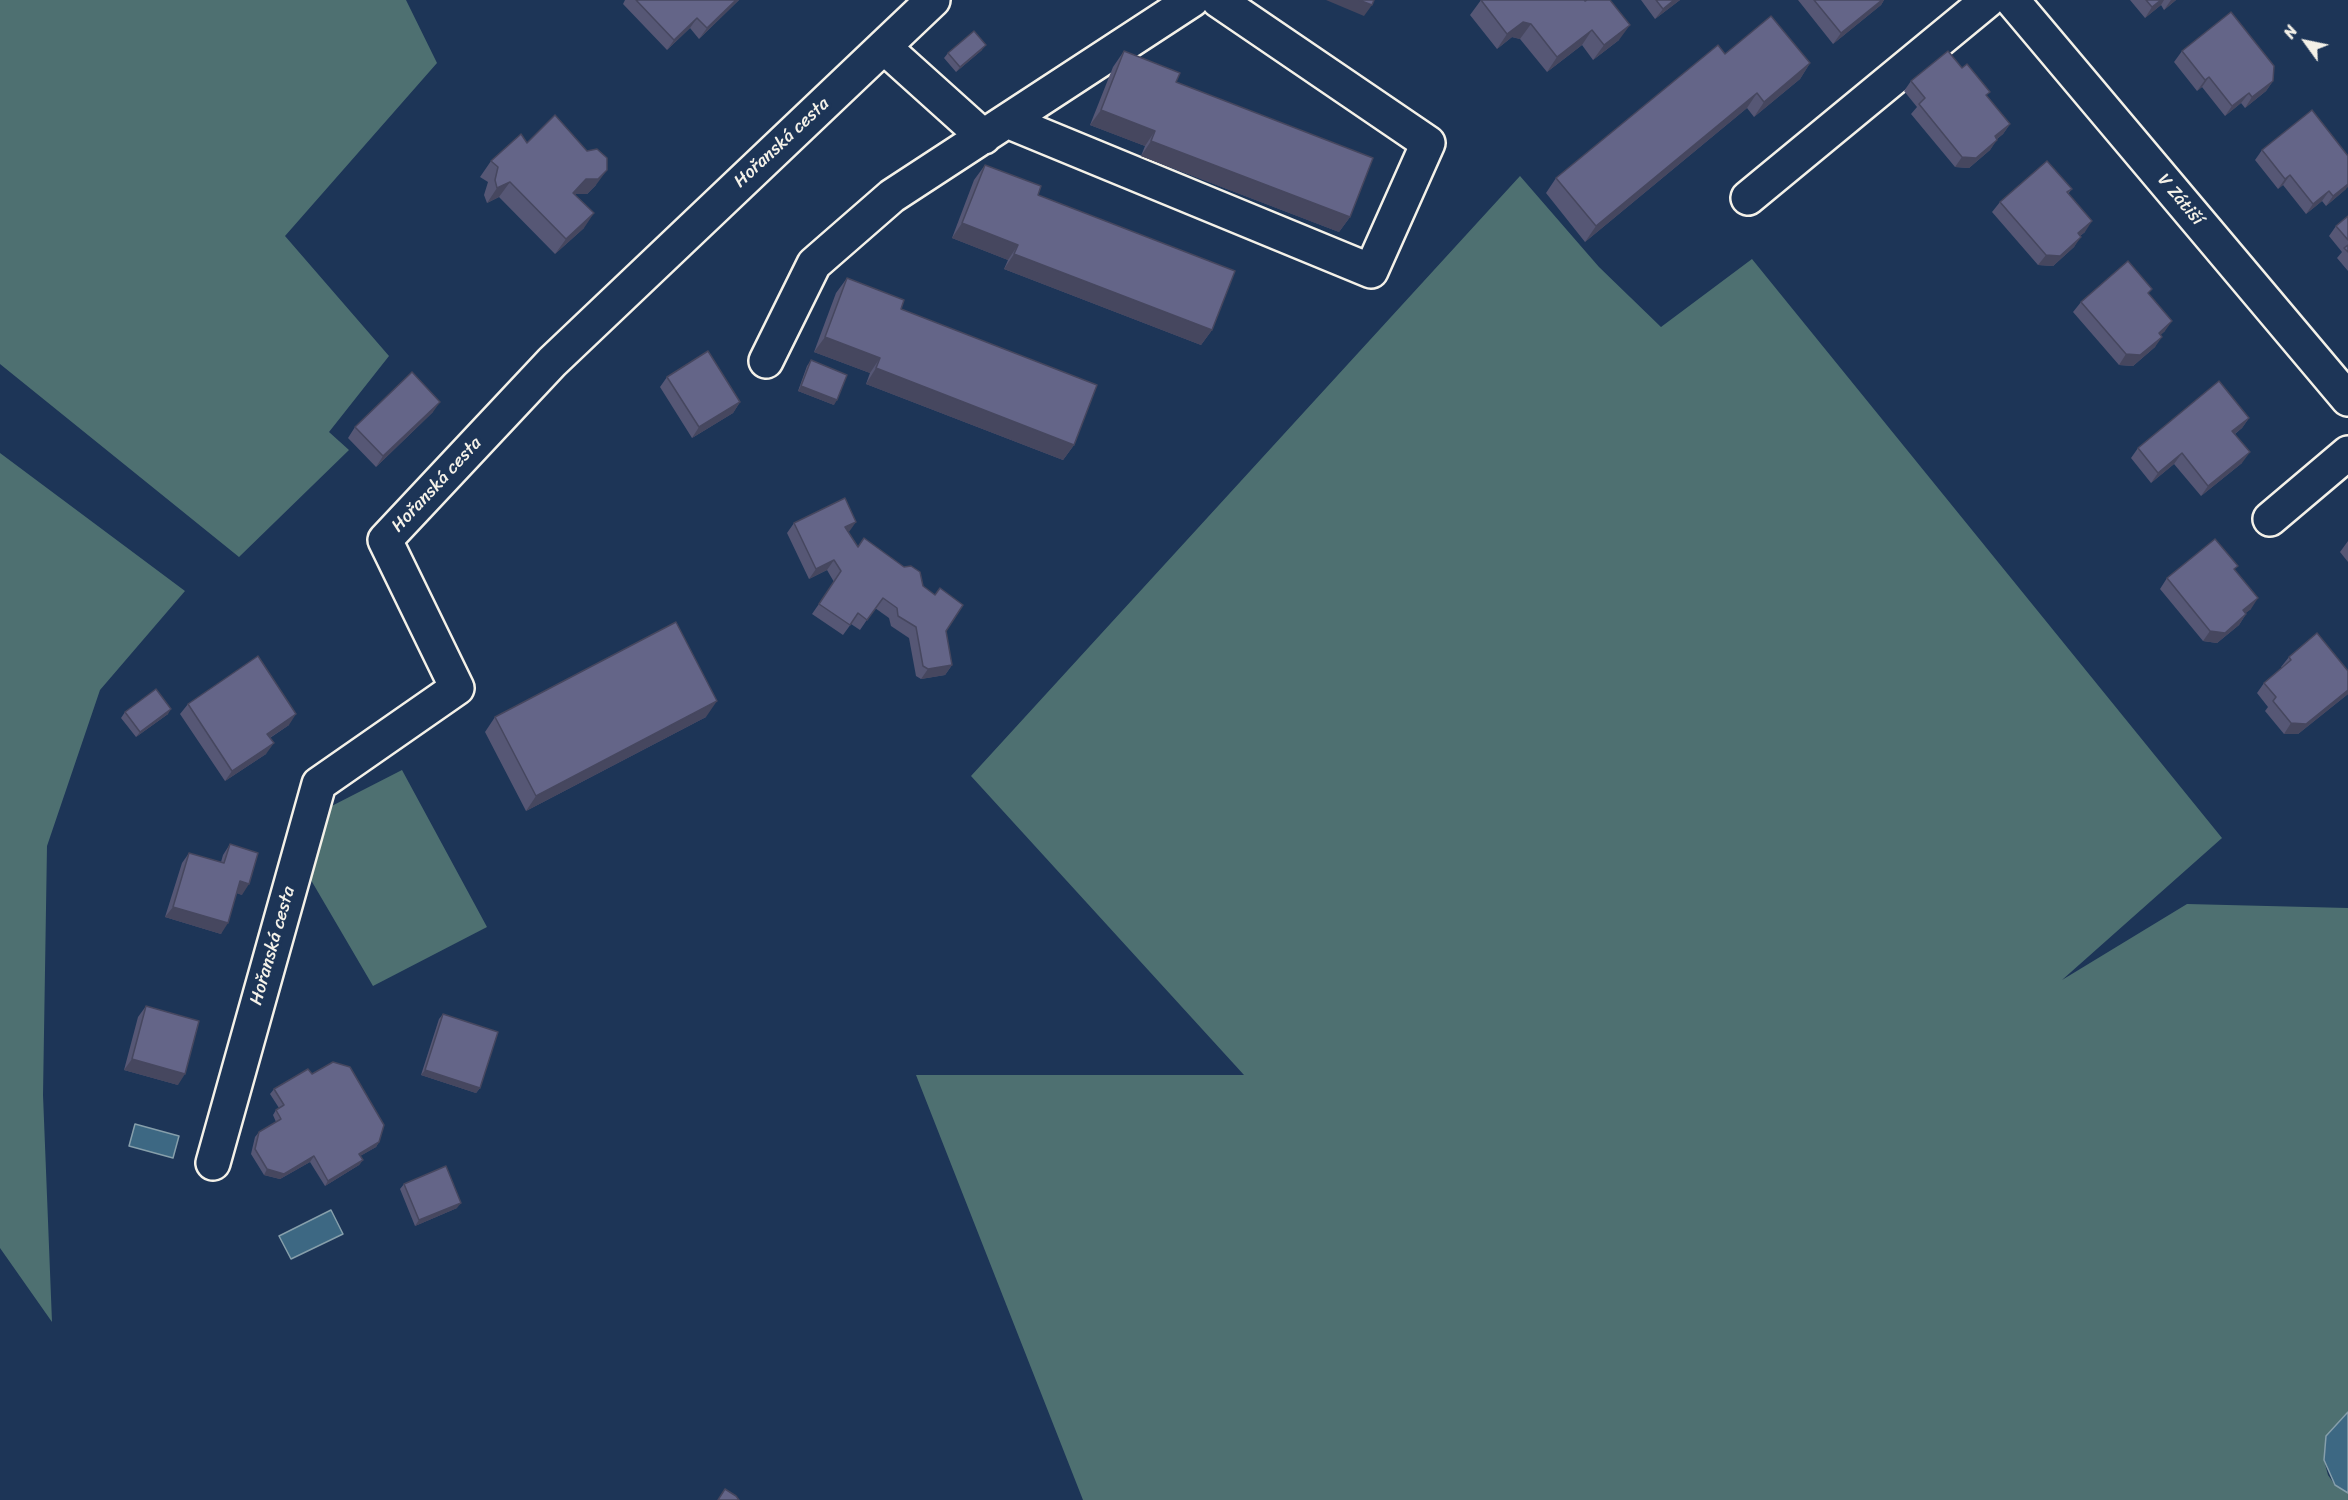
<!DOCTYPE html>
<meta charset="utf-8">
<style>
body{margin:0}
#map{position:relative;width:2348px;height:1500px;overflow:hidden;background:#1d3557;font-family:Sriracha,sans-serif}
canvas{display:block}
.north{position:absolute;left:2276px;top:12px;width:60px;height:60px;-webkit-text-stroke:4px #1d3557;paint-order:stroke;rotate:303deg;font-size:16px;font-weight:700;line-height:24px;text-align:center;color:#f4f1e8}
.north::after{content:'';display:block;margin:auto;width:21px;height:27px;background:#f4f1e8;clip-path:polygon(50% 0,100% 100%,50% 72%,0 100%)}
</style>
<div id="map">
<canvas width="2348" height="1500"></canvas>
<div class="north">N</div>
</div>
<script>
const g = document.querySelector('canvas').getContext('2d');
g.lineJoin = 'round';
function paint(path, color) { g.fillStyle = color; g.fill(path, 'evenodd'); }
const toPath = rows => new Path2D(rows.map(r => 'M' + r).join(''));
function strokePath(path, color, width, dash) { g.strokeStyle = color; g.lineWidth = width; g.lineCap = dash ? 'butt' : 'round'; g.setLineDash(dash || []); g.stroke(path); }
function write(font, color, halo, rows, align = 'center') {
  g.font = font + ' Sriracha,sans-serif'; g.lineWidth = 6; g.setLineDash([]); g.textBaseline = 'middle'; g.strokeStyle = halo; g.fillStyle = color; for (const [text, x, y, turn = 0] of rows) {
    g.save(); g.translate(x, y); g.rotate((+turn || 0) * Math.PI / 180); g.textAlign = isNaN(turn) ? turn : align; if (halo) g.strokeText(text, 0, 0); g.fillText(text, 0, 0); g.restore();
  }
}
paint(toPath([
 [0,0,406,0,437,63,285,236,389,356,329,432,349,450,239,557,0,364],
 [1520,176,1599,267,1661,327,1752,259,2222,838,2062,980,2187,904,2348,908,2348,1412,2326,1436,2324,1460,2328,1475,2335,1485,2348,1493,2348,1500,1083,1500,916,1075,1244,1075,971,776],
 [0,453,185,591,100,690,47,846,43,1095,52,1322,0,1248],
 [402,770,487,927,373,986,308,875,318,813]
]), '#4e7071');
const water = toPath([
 [135,1124,179,1136,173,1158,129,1146,135,1124],
 [331,1210,343,1234,291,1259,279,1236,331,1210],
 [2348,1412,2348,1493,2335,1485,2324,1460,2326,1436,2348,1412]
]);
paint(water, '#3d6883');
strokePath(water, '#869fab', 1.5);
const street = toPath([
 [2012,0,2348,399],
 [884,47,984,137],
 [1007,121,1371,271,1428,143,1218,0],
 [1748,198,1988,0],
 [766,361,814,264,892,196,1192,0],
 [2270,519,2348,453],
 [213,1163,319,784,457,688,385,540,552,362,933,0]
]);
strokePath(street, '#f4f1e8', 38);
strokePath(street, '#1d3557', 33);
paint(toPath([
 [625,0,739,0,699,39,690,28,667,50,623,4],
 [1481,0,1584,0,1619,40,1593,60,1582,45,1547,72,1520,39,1512,37,1497,49,1470,15],
 [1641,0,1680,0,1655,19],
 [1798,0,1884,0,1881,5,1833,44],
 [2130,0,2176,0,2164,10,2161,5,2145,18],
 [982,50,956,72,944,58,948,53],
 [1124,51,1176,82,1350,217,1339,232,1141,156,1145,146,1090,125,1113,67],
 [2182,51,2273,81,2266,91,2245,108,2241,103,2225,116,2202,87,2197,91,2174,62],
 [1725,54,1810,63,1800,79,1754,117,1747,108,1585,242,1546,193,1556,178],
 [1962,68,1987,96,2010,124,2003,134,1997,139,1990,150,1969,168,1955,167,1911,114,1917,107,1904,91,1911,81],
 [527,143,587,151,596,185,587,194,576,194,575,195,584,228,555,254,499,197,487,203,484,195,488,182,480,177,491,161],
 [2262,150,2346,189,2326,206,2322,201,2306,214,2283,185,2278,189,2255,160],
 [985,165,1038,195,1212,330,1201,345,1004,269,1008,260,952,238,974,180],
 [2072,189,2068,194,2085,232,2080,236,2074,247,2053,266,2038,265,1992,212,2000,202],
 [2348,216,2348,271,2337,258,2342,252,2329,236,2336,226],
 [847,278,901,309,1074,445,1063,460,866,384,870,373,814,352,836,293],
 [2149,294,2165,331,2160,335,2155,347,2133,366,2119,365,2073,312,2081,302],
 [811,360,834,405,798,391,807,366],
 [667,377,740,402,733,413,692,438,660,387],
 [433,412,376,467,348,438,355,427],
 [2249,418,2242,428,2235,434,2242,463,2201,496,2174,464,2151,483,2131,458,2138,448],
 [794,523,849,533,858,547,923,586,946,631,952,665,945,675,921,679,916,676,909,638,891,626,889,618,875,608,860,630,851,624,843,635,812,614,834,582,827,570,809,579,787,533],
 [2348,541,2348,562,2340,552],
 [2235,570,2251,609,2245,613,2246,614,2239,625,2217,643,2203,641,2160,589,2167,578],
 [2289,657,2348,671,2348,694,2298,734,2284,734,2265,711,2268,707,2257,693,2264,683,2282,668,2281,667],
 [188,704,289,725,270,738,266,754,225,781,180,714],
 [125,712,168,714,136,737,121,718],
 [495,717,706,717,526,811,485,732],
 [230,844,242,895,237,893,221,934,165,917,182,863,189,853,221,862,223,855],
 [146,1006,178,1085,124,1070,138,1017],
 [443,1014,480,1088,476,1093,421,1075,439,1019],
 [312,1074,379,1142,376,1147,360,1156,363,1160,359,1165,325,1186,310,1162,280,1179,264,1175,251,1154,255,1137,259,1132,276,1122,273,1115,276,1110,279,1108,270,1094,274,1089],
 [404,1184,457,1208,415,1226,400,1189]
]), '#565775');
paint(toPath([
 [736,0,739,0,699,39,707,28],
 [1326,0,1359,0,1372,5,1364,16],
 [1674,0,1680,0,1655,19,1663,9],
 [1882,0,1884,0,1881,5,1833,44,1841,33],
 [2161,0,2164,0,2161,5,2145,18,2152,7],
 [2171,0,2176,0,2164,10],
 [697,18,690,28,667,50,674,40],
 [1523,22,1531,24,1520,39,1512,37,1497,49,1507,34],
 [1630,25,1619,40,1593,60,1604,45],
 [1592,30,1582,45,1547,72,1557,57],
 [986,45,982,50,956,72,960,67],
 [1810,63,1800,79,1754,117,1764,102],
 [2209,77,2202,87,2197,91,2205,80],
 [2273,81,2266,91,2245,108,2252,97],
 [1757,93,1747,108,1585,242,1596,226],
 [2249,93,2241,103,2225,116,2232,106],
 [1101,110,1155,131,1145,146,1090,125],
 [2010,124,2003,134,1987,147,1995,136],
 [1997,140,1990,150,1969,168,1955,167,1962,157],
 [1151,141,1350,217,1339,232,1141,156],
 [607,170,596,185,587,194,576,194,562,209,573,193,586,179],
 [2290,175,2283,185,2278,189,2285,179],
 [510,182,499,197,487,203,497,188],
 [2348,184,2348,187,2346,189,2326,206,2333,196],
 [2329,191,2322,201,2306,214,2313,204],
 [594,213,584,228,555,254,566,239],
 [2092,221,2085,232,2071,243,2078,233],
 [962,223,1018,245,1008,260,952,238],
 [2081,237,2074,247,2053,266,2038,265,2046,255],
 [1014,254,1212,330,1201,345,1004,269],
 [2172,321,2165,331,2151,344,2159,333],
 [825,337,880,358,870,373,814,352],
 [2162,337,2155,347,2133,366,2119,365,2126,354],
 [876,368,1074,445,1063,460,866,384],
 [801,386,837,400,834,405,798,391],
 [440,402,433,412,376,467,383,456],
 [740,402,733,413,692,438,699,427],
 [2249,418,2242,428,2225,441,2232,431],
 [2250,452,2242,463,2201,496,2208,486],
 [2182,453,2174,464,2151,483,2158,473],
 [856,522,849,532,845,527],
 [834,560,827,570,809,579,816,569],
 [2258,598,2251,609,2236,621,2243,610],
 [2246,614,2239,625,2217,643,2203,641,2210,631],
 [952,665,945,675,921,679,928,669],
 [2348,690,2348,694,2298,734,2284,734,2291,723],
 [717,701,706,717,526,811,536,796],
 [171,709,168,714,136,737,140,732],
 [296,714,289,725,260,744,267,734],
 [274,743,266,754,225,781,232,771],
 [240,881,249,884,242,895,233,892],
 [173,907,228,923,221,934,165,917],
 [132,1059,185,1074,178,1085,124,1070],
 [425,1070,480,1088,476,1093,421,1075],
 [379,1142,376,1147,355,1159,359,1154],
 [314,1156,310,1162,280,1179,264,1175,267,1169],
 [363,1160,359,1165,325,1186,328,1181],
 [461,1203,457,1208,415,1226,419,1220]
]), '#46475f');
const building = toPath([
 [636,0,736,0,707,28,697,18,674,40,636,0],
 [1359,0,1374,0,1372,5,1359,0],
 [1481,0,1584,0,1585,1,1587,0,1610,0,1630,25,1604,45,1592,30,1557,57,1531,24,1523,22,1507,34,1481,0],
 [1656,0,1674,0,1663,9,1656,0],
 [1814,0,1882,0,1841,33,1814,0],
 [2146,0,2161,0,2152,7,2146,0],
 [2231,12,2274,66,2273,81,2252,97,2249,93,2232,106,2209,77,2205,80,2182,51,2231,12],
 [1771,16,1810,63,1764,102,1757,93,1596,226,1556,178,1718,45,1725,54,1771,16],
 [974,31,986,45,960,67,948,53,974,31],
 [1124,51,1180,73,1176,82,1373,158,1350,217,1151,141,1155,131,1101,110,1124,51],
 [1948,51,1962,68,1967,64,1990,92,1986,95,2010,124,1995,136,1997,140,1976,158,1962,157,1919,104,1925,98,1911,81,1948,51],
 [2312,110,2348,156,2348,184,2333,196,2329,191,2313,204,2290,175,2285,179,2262,150,2312,110],
 [555,115,587,151,597,149,607,158,607,170,598,179,586,179,573,193,594,213,566,239,510,182,497,188,495,180,498,167,491,161,521,134,527,143,555,115],
 [2047,161,2072,189,2067,192,2092,221,2078,233,2081,237,2060,256,2046,255,2000,202,2047,161],
 [985,165,1041,186,1038,195,1235,271,1212,330,1014,254,1018,245,962,223,985,165],
 [2348,216,2348,240,2336,226,2348,216],
 [2348,245,2348,252,2344,248,2348,245],
 [2128,261,2152,289,2148,293,2172,321,2159,333,2162,337,2140,355,2126,354,2081,302,2128,261],
 [847,278,904,300,901,309,1097,385,1074,445,876,368,880,358,825,337,847,278],
 [708,351,740,402,699,427,667,377,708,351],
 [811,360,847,375,837,400,801,386,811,360],
 [412,372,440,402,383,456,355,427,412,372],
 [2219,381,2249,418,2232,431,2250,452,2208,486,2182,453,2158,473,2138,448,2219,381],
 [845,498,856,522,845,527,858,547,864,538,904,567,911,566,920,572,923,586,935,595,940,588,963,605,946,631,952,665,928,669,923,666,916,627,898,616,897,608,883,598,867,620,858,613,850,625,819,604,841,571,834,560,816,569,794,523,845,498],
 [2215,539,2238,566,2234,569,2258,598,2243,610,2246,614,2225,633,2210,631,2167,578,2215,539],
 [676,622,717,701,536,796,495,717,676,622],
 [2317,633,2348,671,2348,690,2306,724,2291,723,2273,701,2276,697,2264,683,2291,660,2289,657,2317,633],
 [258,656,296,714,267,734,274,743,232,771,188,704,258,656],
 [156,689,171,709,140,732,125,712,156,689],
 [230,844,258,853,249,884,240,881,228,923,173,907,189,853,224,863,230,844],
 [146,1006,199,1021,185,1074,132,1059,146,1006],
 [443,1014,498,1032,480,1088,425,1070,443,1014],
 [333,1062,350,1067,384,1125,379,1142,359,1154,363,1160,328,1181,314,1156,284,1174,267,1169,255,1149,259,1132,281,1119,276,1110,284,1105,274,1089,308,1069,312,1074,333,1062],
 [446,1166,461,1203,419,1220,404,1184,446,1166],
 [725,1489,736,1496,739,1500,718,1500,725,1489]
]);
paint(building, '#646588');
strokePath(building, '#46475f', 1.5);
write('18px', '#f4f1e8', '#1d3557', [
 ["Hořanská cesta",782,143,-43],
 ["V Zátiší",2180,200,50],
 ["Hořanská cesta",437,485,-47],
 ["Hořanská cesta",273,946,-74]
]);
</script>
